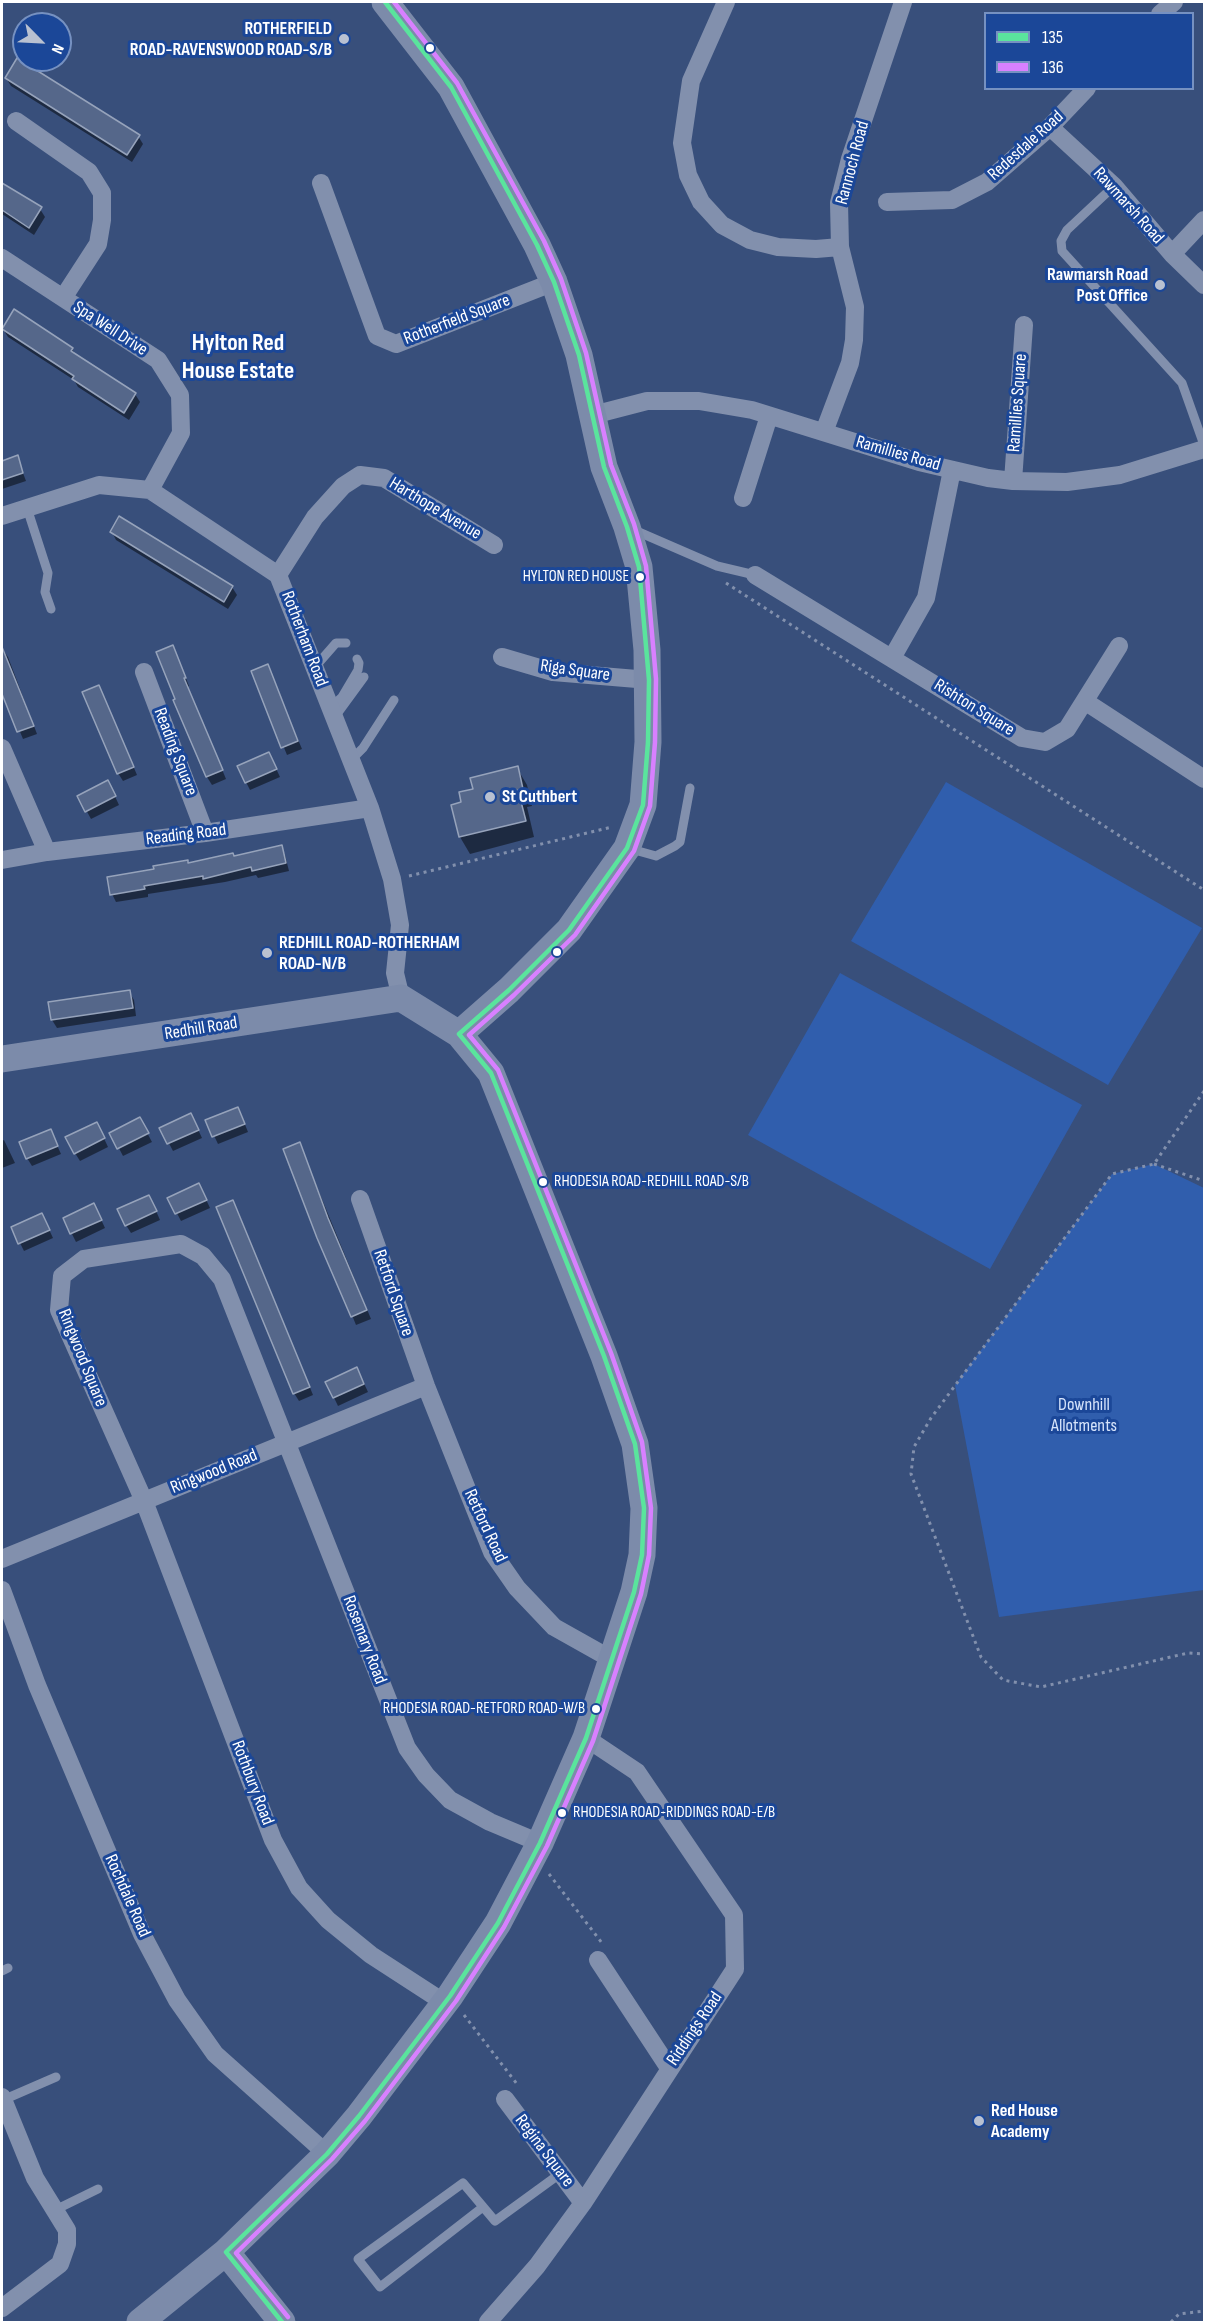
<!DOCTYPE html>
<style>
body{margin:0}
#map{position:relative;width:1206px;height:2324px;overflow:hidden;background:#384f7b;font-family:"Sofia Sans Condensed",sans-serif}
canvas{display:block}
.frame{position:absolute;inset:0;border:3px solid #fff;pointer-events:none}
.legend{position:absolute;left:984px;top:12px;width:210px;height:78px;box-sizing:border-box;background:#1b4798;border:2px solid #7691c1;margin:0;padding:8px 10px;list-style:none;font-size:18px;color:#fff}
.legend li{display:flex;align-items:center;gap:12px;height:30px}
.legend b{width:30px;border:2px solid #7691c1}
.north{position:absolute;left:12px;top:12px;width:60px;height:60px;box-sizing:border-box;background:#1b4798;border:2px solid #7691c1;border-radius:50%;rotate:114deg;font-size:16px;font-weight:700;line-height:24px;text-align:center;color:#fff}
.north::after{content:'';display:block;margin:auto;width:21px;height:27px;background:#b9c1d1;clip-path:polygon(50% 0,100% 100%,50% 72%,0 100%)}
</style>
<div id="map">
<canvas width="1206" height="2324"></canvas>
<div class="frame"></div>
<ul class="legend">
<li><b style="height:8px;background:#5ae49d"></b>135</li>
<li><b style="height:8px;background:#d880ff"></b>136</li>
</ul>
<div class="north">N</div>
</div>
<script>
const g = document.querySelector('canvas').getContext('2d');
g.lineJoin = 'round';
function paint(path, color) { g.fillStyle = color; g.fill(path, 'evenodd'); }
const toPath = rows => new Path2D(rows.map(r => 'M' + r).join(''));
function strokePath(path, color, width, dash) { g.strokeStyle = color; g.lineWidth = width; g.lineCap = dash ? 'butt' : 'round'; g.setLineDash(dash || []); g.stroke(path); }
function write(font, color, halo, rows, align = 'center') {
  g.font = font + ' "Sofia Sans Condensed",sans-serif'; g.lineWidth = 6; g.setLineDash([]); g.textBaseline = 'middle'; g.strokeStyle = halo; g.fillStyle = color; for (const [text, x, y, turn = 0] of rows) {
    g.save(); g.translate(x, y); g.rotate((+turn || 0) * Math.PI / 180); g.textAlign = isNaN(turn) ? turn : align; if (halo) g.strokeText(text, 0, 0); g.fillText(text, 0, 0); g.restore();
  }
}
paint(toPath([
 [946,782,1202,928,1108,1085,851,941],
 [840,973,1082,1105,990,1269,748,1135],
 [1154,1164,1204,1188,1204,1590,999,1617,955,1385,1112,1174]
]), '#305ead');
paint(toPath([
 [6,78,138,136,143,144,132,162,11,86],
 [2,184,40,209,45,217,34,235,2,214],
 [3,329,72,349,76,356,135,394,140,402,129,420,78,387,74,380,8,337],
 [17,457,26,481,2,489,2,462],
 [112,532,232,587,237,595,228,609,116,540],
 [2,650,3,650,8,657,37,734,23,739,2,688],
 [158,653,177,655,189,686,188,687,226,779,212,785,207,777],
 [267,666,302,749,287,755,253,672],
 [103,695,137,775,123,781,118,773],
 [273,762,280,777,250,790,246,782],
 [517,768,527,785,532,806,527,807,534,837,470,854,460,837,452,806,463,803,474,790],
 [112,790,119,805,91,819,79,797],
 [281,847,285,855,289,871,258,878,256,875,225,882,148,894,148,897,116,902,112,894,189,865,234,857],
 [129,992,134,1000,136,1016,57,1028,52,1020],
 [242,1117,248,1132,218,1144,207,1121],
 [195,1123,202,1138,173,1151,161,1128],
 [144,1127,152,1142,123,1156,111,1133],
 [50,1130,61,1154,32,1166,27,1158],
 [101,1132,108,1147,80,1161,75,1153],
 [4,1140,15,1163,2,1168,2,1141],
 [299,1143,371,1319,356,1325,285,1149],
 [203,1193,210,1208,181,1221,169,1198],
 [153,1204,160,1220,131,1233,126,1225],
 [237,1209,313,1395,299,1401,294,1393],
 [98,1213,105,1228,76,1242,66,1222],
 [46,1223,53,1238,24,1251,20,1243],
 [361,1377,368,1392,338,1406,327,1383]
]), '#0007');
const building = toPath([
 [17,58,140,135,127,155,5,78,17,58],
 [2,183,42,207,29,228,2,210,2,183],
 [14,309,73,348,71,351,136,393,124,413,72,379,74,376,2,329,14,309],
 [18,455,23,473,2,480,2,461,18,455],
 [119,516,233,586,224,602,110,532,119,516],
 [173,645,186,678,184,678,223,770,206,777,173,700,175,699,156,652,173,645],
 [2,647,34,726,17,732,2,694,2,647],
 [268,664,298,741,281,748,251,671,268,664],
 [99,685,134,767,117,774,82,692,99,685],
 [269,752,277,769,245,783,237,766,269,752],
 [518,766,523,789,518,790,526,821,459,837,451,805,461,802,459,792,473,789,470,778,518,766],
 [108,780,116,796,85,812,77,796,108,780],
 [282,845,286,863,252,871,251,867,203,879,203,876,144,886,145,889,110,895,107,877,154,869,153,866,188,860,188,863,233,853,234,856,282,845],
 [130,990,133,1008,51,1020,48,1002,130,990],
 [238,1107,245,1124,212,1137,205,1120,238,1107],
 [191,1113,199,1130,167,1144,159,1128,191,1113],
 [140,1117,149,1133,117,1149,109,1133,140,1117],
 [97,1122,105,1138,74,1154,65,1137,97,1122],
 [51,1129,58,1146,26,1159,19,1142,51,1129],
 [300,1142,328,1218,367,1310,351,1317,317,1238,283,1149,300,1142],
 [199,1183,207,1200,175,1214,167,1198,199,1183],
 [149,1195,157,1211,125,1226,117,1209,149,1195],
 [233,1200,310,1387,293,1394,216,1207,233,1200],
 [94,1203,102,1220,70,1234,63,1218,94,1203],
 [42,1213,50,1230,18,1244,11,1227,42,1213],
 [357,1367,364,1384,333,1398,325,1382,357,1367]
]);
paint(building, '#55678a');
strokePath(building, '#96a3bb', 1.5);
strokePath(toPath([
 [726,583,1204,890],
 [409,876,612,827],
 [1204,1091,1154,1164,1112,1174,931,1418,914,1447,911,1474,981,1657,1003,1680,1041,1687,1188,1653,1204,1654],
 [1154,1164,1204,1181],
 [549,1874,602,1943],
 [464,2015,517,2084,515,2086],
 [1171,2322,1179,2314,1204,2311]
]), '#8290ad', 3, [3, 4.5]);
strokePath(toPath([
 [1114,186,1067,230,1061,241,1062,251,1182,383,1204,445],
 [27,508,48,573,45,592,51,609],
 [634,530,717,566,755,575],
 [315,667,336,643,346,643],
 [330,708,342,697,358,670,359,663,357,659],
 [334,718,364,677],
 [351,760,363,748,394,700],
 [631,849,656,856,675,846,680,842,690,788],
 [2,1971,8,1968],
 [3,2100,56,2077],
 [483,2207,380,2287,358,2259,463,2183,495,2221,561,2173],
 [53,2211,98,2189]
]), '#8290ad', 9);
strokePath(toPath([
 [726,2,691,81,682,143,688,175,701,202,722,225,750,240,778,247,816,249,840,247],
 [1160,14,1174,2],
 [16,121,89,172,102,193,102,220,98,244,63,298],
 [1050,127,1114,186,1172,254,1204,285],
 [321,183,377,336,396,344,554,282],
 [887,202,952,200,987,182,1050,127,1087,88],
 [1172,254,1204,220],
 [2,258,158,360,180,395,181,433,150,490],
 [593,415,647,401,699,401,752,410,919,462,988,478,1013,481,1067,482,1120,475,1204,449],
 [824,432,850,363,854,340,855,307,840,247,839,203,850,159,903,2],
 [1013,481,1024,325],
 [743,498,769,416],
 [2,516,99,485,150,490,278,575,370,808,392,879,400,925,395,973,401,998],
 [278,575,315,517,343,486,360,475,384,478,494,545],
 [755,575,1022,738,1045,742,1067,729,1119,646],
 [502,657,553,672,649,680],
 [892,658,926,598,952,470],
 [144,672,205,833],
 [1086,702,1204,779],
 [2,748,47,852],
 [2,860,47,852,205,833,370,808],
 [360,1199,426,1386,492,1552,517,1588,554,1627,611,1659],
 [2,1559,426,1386],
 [2,1590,37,1685,142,1934,177,2000,215,2054,327,2154],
 [598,1960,669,2068],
 [445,2003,371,1955,328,1920,299,1888,273,1840,144,1501,59,1310,62,1276,84,1259,181,1244,203,1256,222,1279,407,1748,426,1775,450,1800,490,1822,540,1843],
 [2,2097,35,2178,67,2230,67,2244,60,2264,2,2308],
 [505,2099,583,2203],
 [488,2322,537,2266,583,2203,735,1969,734,1915,637,1772,586,1738]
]), '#8290ad', 18);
strokePath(toPath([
 [385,2,451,87,537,245,554,282,579,355,604,467,627,527,639,567,647,650,648,742,643,805,627,848,569,930,509,990,459,1034],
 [2,1059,401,998,459,1034,491,1073,604,1356,635,1444,644,1508,642,1555,634,1592,586,1738,540,1843,498,1923,450,1996,359,2116,327,2154,226,2252,140,2322],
 [226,2252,282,2322]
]), '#7c8baa', 27);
strokePath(toPath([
 [282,2322,226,2252,327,2154,359,2116,450,1996,498,1923,540,1843,586,1738,634,1592,642,1555,644,1508,635,1444,604,1356,491,1073,459,1034,509,990,569,930,627,848,643,805,648,742,649,680,639,567,627,527,604,467,579,355,554,282,537,245,451,87,385,2]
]), '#5ae49d', 4.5);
strokePath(toPath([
 [288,2317,236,2253,332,2159,365,2121,456,2001,504,1927,547,1846,593,1741,641,1594,649,1555,651,1508,642,1442,611,1353,498,1070,469,1035,514,995,575,935,634,851,650,806,655,742,656,679,646,566,634,524,611,465,586,353,561,279,544,241,457,83,394,2]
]), '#d880ff', 4.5);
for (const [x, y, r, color] of [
 [344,39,6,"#b9c1d1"],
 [430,48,5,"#fff"],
 [1160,285,6,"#b9c1d1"],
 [640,577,5,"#fff"],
 [490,797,6,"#b9c1d1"],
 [557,952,5,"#fff"],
 [267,953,6,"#b9c1d1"],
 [543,1182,5,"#fff"],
 [596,1709,5,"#fff"],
 [562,1813,5,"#fff"],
 [979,2121,6,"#b9c1d1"]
]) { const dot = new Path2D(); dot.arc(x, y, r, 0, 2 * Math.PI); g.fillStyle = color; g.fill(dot); strokePath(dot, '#1b4798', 2); }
write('16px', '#fff', '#1b4798', [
 ["HYLTON RED HOUSE",629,577],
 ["RHODESIA ROAD-REDHILL ROAD-S/B",554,1182,"left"],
 ["RHODESIA ROAD-RETFORD ROAD-W/B",585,1709],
 ["RHODESIA ROAD-RIDDINGS ROAD-E/B",573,1813,"left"]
], 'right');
write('bold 18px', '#fff', '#1b4798', [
 ["ROTHERFIELD",332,29,"right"],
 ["ROAD-RAVENSWOOD ROAD-S/B",332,50,"right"],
 ["Rawmarsh Road",1148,275,"right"],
 ["Post Office",1148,296,"right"],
 ["St Cuthbert",502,797],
 ["REDHILL ROAD-ROTHERHAM",279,943],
 ["ROAD-N/B",279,964],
 ["Red House",991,2111],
 ["Academy",991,2132]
], 'left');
write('18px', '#fff', '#1b4798', [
 ["Redesdale Road",1026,146,-42],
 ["Rannoch Road",853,163,-75],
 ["Rawmarsh Road",1128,206,48],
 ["Rotherfield Square",457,320,-21],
 ["Spa Well Drive",110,329,33],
 ["Ramillies Square",1018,403,-86],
 ["Ramillies Road",898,454,16],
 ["Harthope Avenue",435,509,31],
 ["Rotherham Road",304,639,69],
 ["Riga Square",575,671,8],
 ["Rishton Square",974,708,32],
 ["Reading Square",175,752,69],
 ["Reading Road",186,835,-7],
 ["Redhill Road",201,1029,-9],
 ["Retford Square",393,1293,71],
 ["Ringwood Square",82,1358,68],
 ["Ringwood Road",214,1472,-22],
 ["Retford Road",485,1526,65],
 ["Rosemary Road",364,1640,69],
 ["Rothbury Road",252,1783,69],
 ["Rochdale Road",127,1896,66],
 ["Riddings Road",695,2029,-56],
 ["Regina Square",544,2151,53]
]);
write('18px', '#d6e4fb', '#1b4798', [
 ["Downhill",1084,1405],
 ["Allotments",1084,1426]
]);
write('bold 24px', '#fff', '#1b4798', [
 ["Hylton Red",238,344],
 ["House Estate",238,372]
]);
</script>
